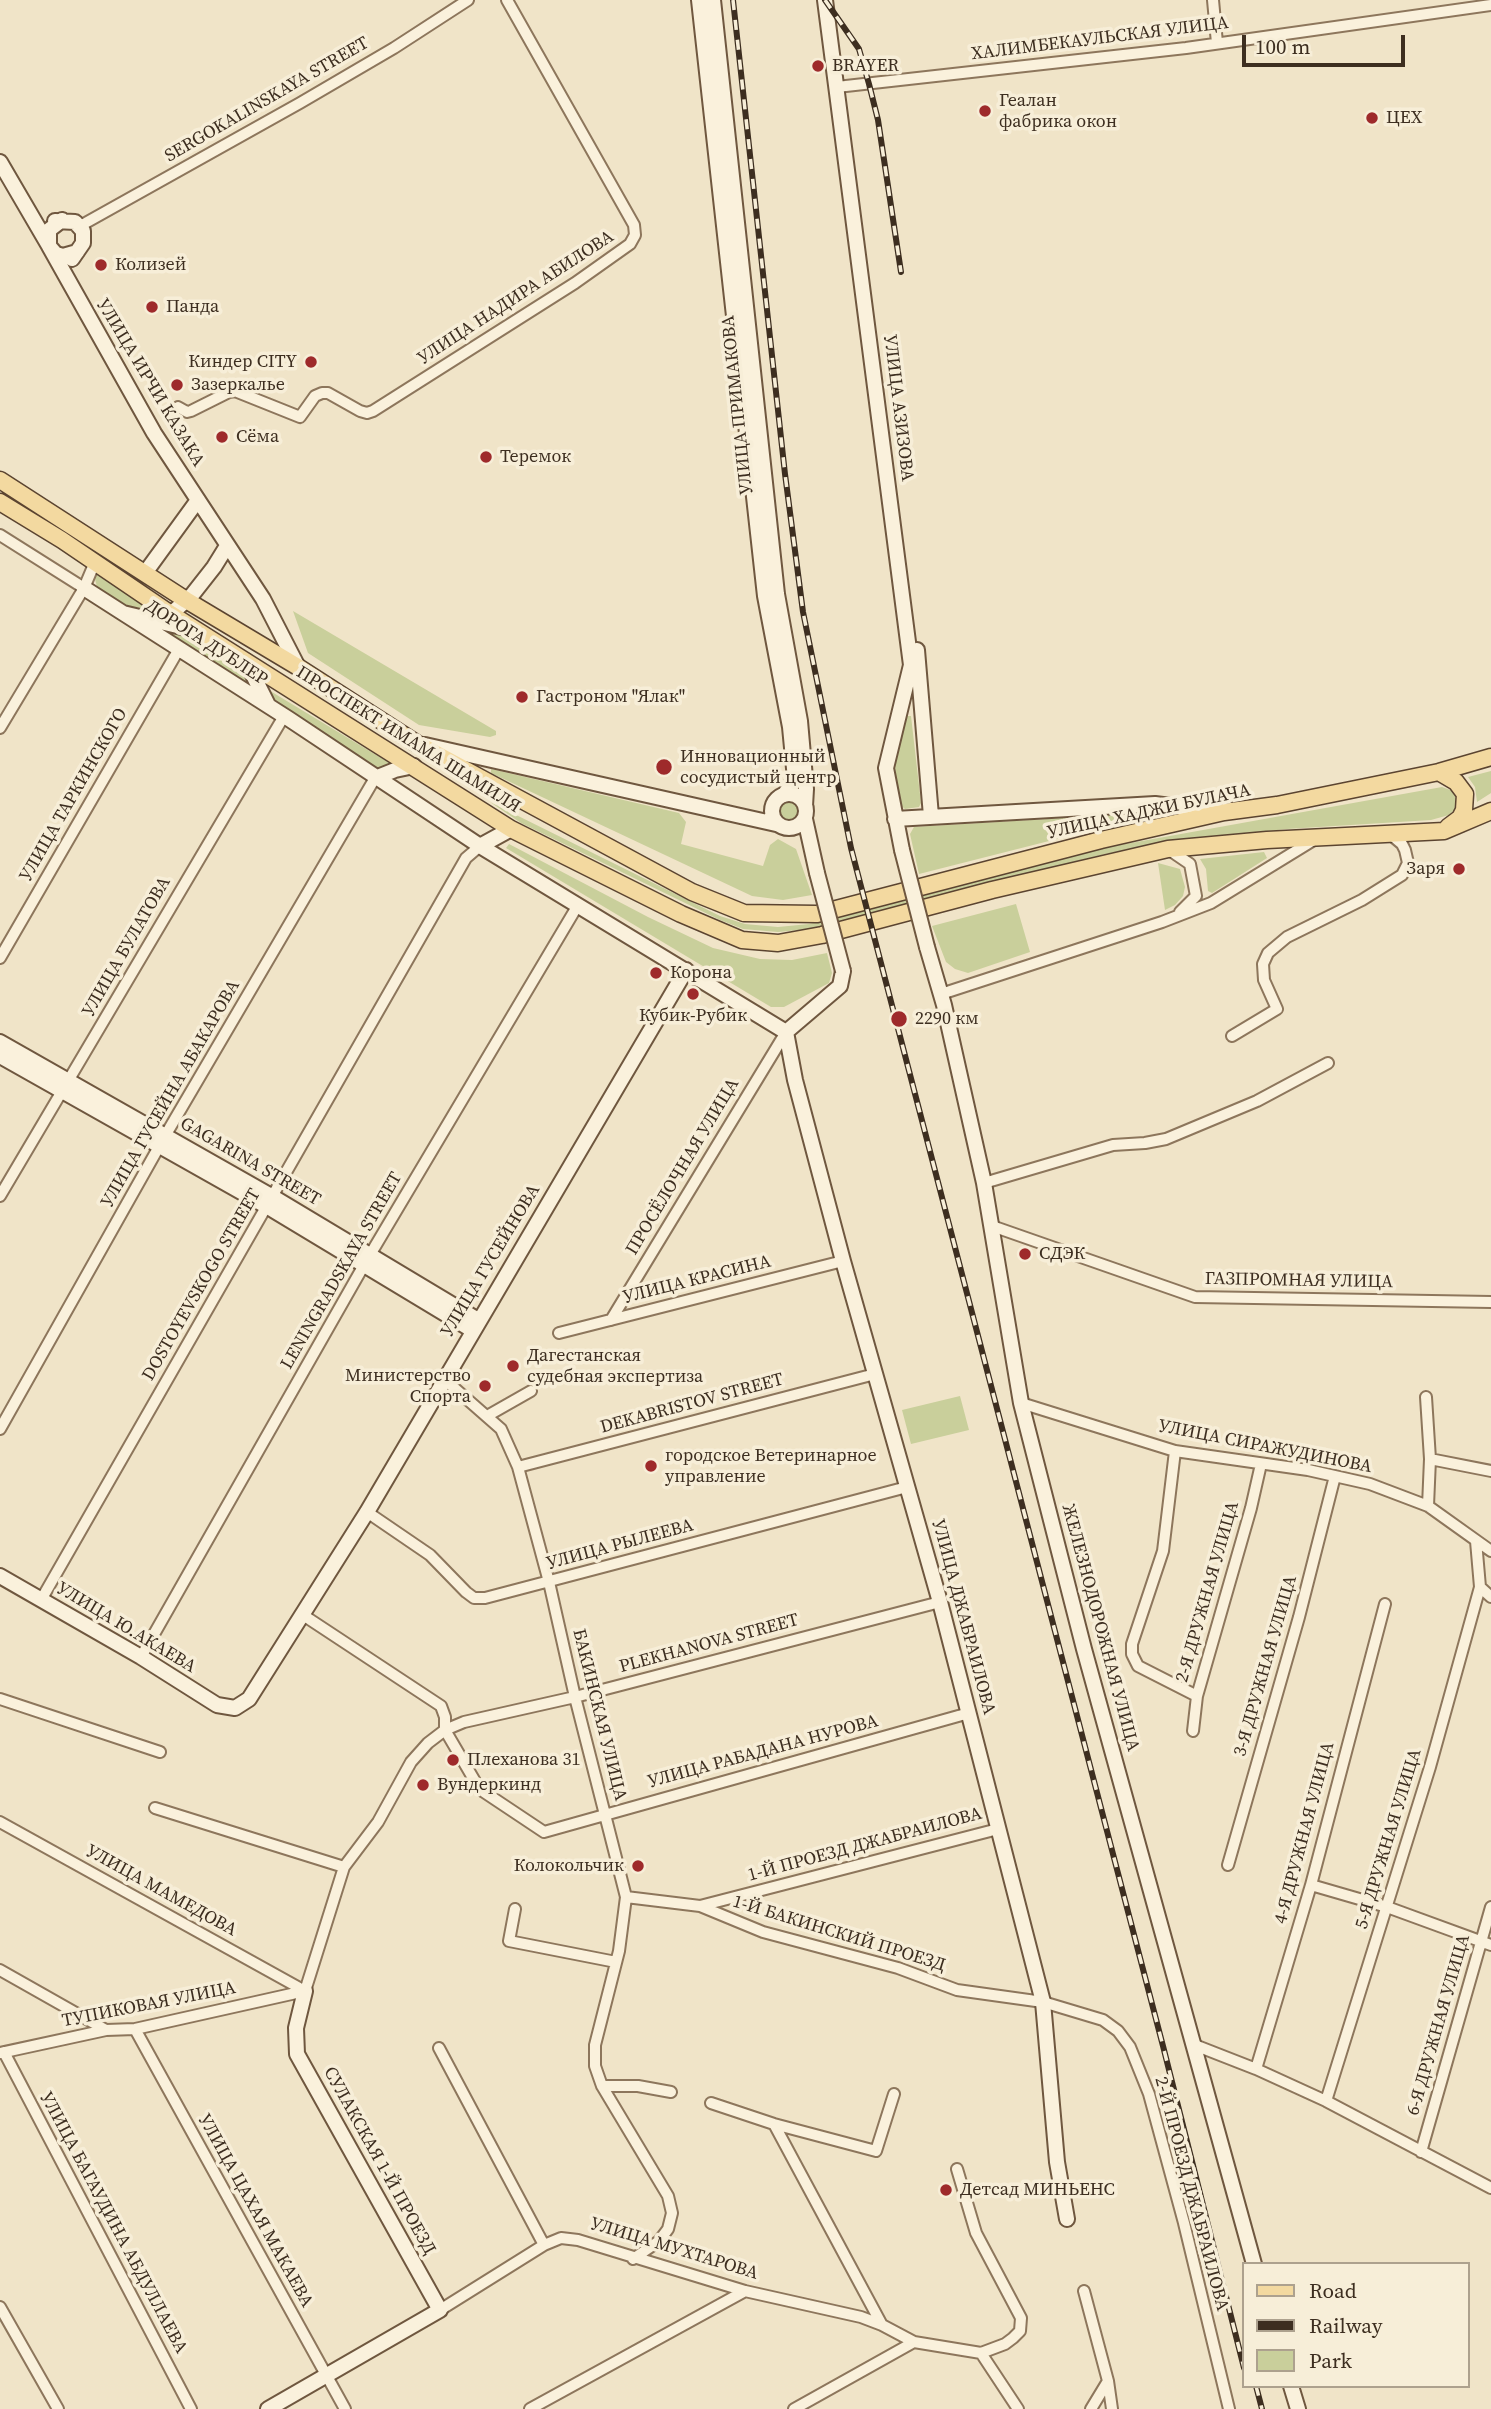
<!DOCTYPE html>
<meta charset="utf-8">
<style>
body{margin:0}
#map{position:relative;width:1491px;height:2409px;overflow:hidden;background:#f0e4c8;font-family:"Source Serif 4",serif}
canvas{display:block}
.legend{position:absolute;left:1242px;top:2262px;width:228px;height:126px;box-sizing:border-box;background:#f7eed8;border:2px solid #ada18e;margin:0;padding:9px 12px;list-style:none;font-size:21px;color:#3d2e20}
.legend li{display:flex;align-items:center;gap:14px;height:35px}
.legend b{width:35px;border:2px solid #ada18e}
.scale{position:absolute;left:1242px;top:35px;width:163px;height:32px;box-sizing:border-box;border:4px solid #3d2e20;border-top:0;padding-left:9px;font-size:21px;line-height:24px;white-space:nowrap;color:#3d2e20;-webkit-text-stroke:5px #f7eed8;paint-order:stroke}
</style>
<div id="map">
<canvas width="1491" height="2409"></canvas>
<ul class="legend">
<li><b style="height:9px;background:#f3d9a0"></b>Road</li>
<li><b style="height:9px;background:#3d2e20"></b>Railway</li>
<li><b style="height:19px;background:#c9cf9b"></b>Park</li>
</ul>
<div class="scale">100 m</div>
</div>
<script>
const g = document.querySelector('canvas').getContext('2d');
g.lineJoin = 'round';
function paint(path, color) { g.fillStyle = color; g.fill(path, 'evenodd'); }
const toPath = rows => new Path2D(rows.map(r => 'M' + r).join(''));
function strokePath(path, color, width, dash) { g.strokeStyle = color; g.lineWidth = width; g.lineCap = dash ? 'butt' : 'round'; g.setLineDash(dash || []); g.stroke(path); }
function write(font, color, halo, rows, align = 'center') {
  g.font = font + ' "Source Serif 4",serif'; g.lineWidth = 7; g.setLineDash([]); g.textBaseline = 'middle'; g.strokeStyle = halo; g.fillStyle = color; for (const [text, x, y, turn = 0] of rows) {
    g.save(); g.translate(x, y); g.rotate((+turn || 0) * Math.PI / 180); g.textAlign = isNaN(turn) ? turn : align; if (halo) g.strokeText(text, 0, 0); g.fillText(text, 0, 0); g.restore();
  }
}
paint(toPath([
 [98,572,154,610,125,606,98,591,94,575],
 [293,611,496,731,496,735,490,737,419,725,308,653],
 [155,624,167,625,252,681,257,691],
 [262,686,396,767,381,771,270,701],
 [906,716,911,716,921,803,919,807,905,809,899,804,895,767],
 [491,769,679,813,686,822,681,844,763,866,770,845,778,839,796,849,812,895,783,900,752,896,491,773],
 [1491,771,1491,793,1477,802,1475,787,1468,777],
 [1442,787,1453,791,1456,799,1455,809,1449,815,1431,820,1287,829,1171,841,1105,854,810,929,778,932,743,929,720,920,521,823,490,802,720,916,745,924,778,927,809,924,1103,848],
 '779 811a10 10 0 1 1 20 0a10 10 0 1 1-20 0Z',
 [1114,815,1116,824,919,874,910,834,914,827],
 [509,844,648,917,713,948,760,959,792,960,827,953,832,973,829,983,784,1007,771,1007,506,848],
 [1264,852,1267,858,1212,893,1208,891,1206,869,1200,859],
 [1158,863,1180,869,1185,887,1183,896,1175,905,1165,910],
 [1016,904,1030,952,968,973,955,969,946,962,932,926],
 [960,1396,969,1430,911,1444,902,1410]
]), '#c9cf9b');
const street = toPath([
 [1213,0,1217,43],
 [837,87,1186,48,1491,5],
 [80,226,300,103,394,48,468,0],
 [178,407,187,412,191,411,229,392,235,391,300,417,315,396,322,393,328,393,360,411,367,413,373,411,575,283,630,244,635,235,634,225,507,0],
 [0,535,84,588],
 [0,728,84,588,95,562],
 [1168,849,1190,864,1196,896,1180,912],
 [0,958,179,649],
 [941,994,1162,922,1211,903,1317,838],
 [1232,1036,1277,1009,1264,980,1263,964,1268,953,1287,937,1362,900,1402,875,1408,863,1405,850,1402,844,1390,834],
 [984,1183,1113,1145,1145,1143,1166,1139,1257,1101,1328,1063],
 [0,1196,284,716],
 [992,1226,1195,1297,1491,1302],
 [611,1320,786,1032],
 [559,1333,843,1261],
 [444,1379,501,1429,518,1467,549,1582,575,1697,626,1897,619,1951,595,2045,595,2066,602,2086,668,2196,672,2213,668,2229,659,2241,633,2259],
 [1426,1397,1430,1459,1428,1506],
 [1021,1403,1175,1451,1308,1470,1370,1484,1428,1506,1491,1551],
 [487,1416,531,1391],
 [0,1429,165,1136,375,778],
 [1175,1451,1163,1551,1132,1644,1132,1654,1138,1666,1197,1696],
 [1430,1459,1491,1471],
 [518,1467,875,1374],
 [367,1512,430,1555,466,1592,474,1598,485,1598,907,1487],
 [1476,1541,1480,1587,1491,1597],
 [41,1600,466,858,480,846],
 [303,1615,441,1706,445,1717,445,1730,476,1783,484,1792,544,1832,969,1713],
 [141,1657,364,1265,578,905],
 [0,1699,160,1752],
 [1193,1731,1197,1696,1251,1508,1261,1464],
 [155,1808,344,1867],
 [0,1822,305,1991],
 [1228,1865,1299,1617,1335,1476],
 [1311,1885,1387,1907,1491,1945],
 [626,1897,700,1906,763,1932,898,1968,957,1990,1043,2002,1103,2020,1118,2031,1130,2047,1149,2094,1184,2223,1229,2409],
 [700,1906,998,1829],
 [515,1909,509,1941,616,1962],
 [0,1970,106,2030],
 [305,1991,344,1867,378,1822,411,1762,428,1743,445,1730,464,1722,575,1697,940,1602],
 [135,2029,345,2409],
 [1192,2044,1256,2069,1326,2101,1491,2188],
 [439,2048,544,2245],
 [4,2052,191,2409],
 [0,2053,106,2030,135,2029,305,1991],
 [1256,2069,1311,1885,1385,1604],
 [602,2086,638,2086,671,2092],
 [1326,2101,1430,1767,1480,1587],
 [711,2103,774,2124,876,2151,894,2094],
 [774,2124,882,2325],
 [1421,2152,1491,1907],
 [1084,2291,1108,2381,1112,2409],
 [0,2307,58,2409],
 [440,2310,544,2245,561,2238,578,2240,745,2291,861,2317,882,2325,914,2342,981,2353,1005,2344,1013,2338,1020,2331,1021,2318,976,2233,957,2169],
 [981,2353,1018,2409],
 [530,2409,745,2291],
 [794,2409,914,2342],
 [1091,2409,1108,2381]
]);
const secondary = toPath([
 [699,0,765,596,790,727,795,779,784,795],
 [713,0,777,594,800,721,806,789,805,806],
 [825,0,911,665,886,768,902,850],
 [0,162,49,246,56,254,63,256,77,252],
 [62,220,49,230,49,246,154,433,263,599,298,667],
 [55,221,75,222,83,231,83,243,72,259],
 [145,573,198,500],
 [84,588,123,613,194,630],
 [123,613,289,719,480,846,786,1032],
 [171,614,192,595,214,567,227,546],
 [917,650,931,816],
 [246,661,268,705],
 [425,745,776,824],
 [375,778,395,770,414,766],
 '772 811a17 17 0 1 1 34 0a17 17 0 1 1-34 0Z',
 [805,819,817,873],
 [895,819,1155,804,1218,812],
 [480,846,511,829],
 [927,947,944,1005,984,1183,1021,1403,1084,1649,1254,2264],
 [786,1032,795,1080,843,1261,940,1602,1043,2002,1057,2162,1067,2219],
 [786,1032,840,986,843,971],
 [0,1042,273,1197,478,1320],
 [0,1056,273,1210,472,1330],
 [0,1576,141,1657,217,1705,235,1708,249,1699,367,1512,686,970],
 [1291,2386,1298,2409],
 [268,2409,440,2310,297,2054,296,2028,305,1991]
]);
const primary = toPath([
 [0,480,186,600,298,667,416,743,692,892,744,913,817,914,1101,840,1224,812,1277,805,1439,772,1491,757],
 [0,502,62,540,171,614,511,829,681,914,742,940,778,943,822,935,992,890,1168,849,1267,840,1444,831,1491,811],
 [1439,772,1456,782,1465,794,1464,810,1460,818,1448,827]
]);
strokePath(street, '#8d765c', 14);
strokePath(secondary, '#6f573f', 18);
strokePath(primary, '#5b4430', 19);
strokePath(street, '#faf1dc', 10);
strokePath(secondary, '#faf1dc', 14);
strokePath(primary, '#f3d9a0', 16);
const rail = toPath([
 [733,0,785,474,803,612,851,848,1163,2046,1244,2368],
 [825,0,859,49,869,84,878,120,901,272],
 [1256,2386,1262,2409]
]);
strokePath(rail, '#3d2e20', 6);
strokePath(rail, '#f7eed8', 3.5, [10]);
const secondaryBridge = toPath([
 [902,850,927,947],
 [817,873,843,971]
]);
strokePath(secondaryBridge, '#6f573f', 18, []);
strokePath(secondaryBridge, '#faf1dc', 14);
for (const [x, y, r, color] of [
 [818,66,7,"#9e2a2b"],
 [985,111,7,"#9e2a2b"],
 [1372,118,7,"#9e2a2b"],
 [101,265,7,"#9e2a2b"],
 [152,307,7,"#9e2a2b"],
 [311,362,7,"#9e2a2b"],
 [177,385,7,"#9e2a2b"],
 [222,437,7,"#9e2a2b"],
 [486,457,7,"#9e2a2b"],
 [522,697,7,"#9e2a2b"],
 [664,767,9,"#9e2a2b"],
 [1459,869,7,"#9e2a2b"],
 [656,973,7,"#9e2a2b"],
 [693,994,7,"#9e2a2b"],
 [899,1019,9,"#9e2a2b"],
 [1025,1254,7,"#9e2a2b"],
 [513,1366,7,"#9e2a2b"],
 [485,1386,7,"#9e2a2b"],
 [651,1466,7,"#9e2a2b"],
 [453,1760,7,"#9e2a2b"],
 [423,1785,7,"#9e2a2b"],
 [638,1866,7,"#9e2a2b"],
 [946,2190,7,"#9e2a2b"]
]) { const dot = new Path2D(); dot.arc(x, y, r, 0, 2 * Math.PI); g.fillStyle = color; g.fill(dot); strokePath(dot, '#f7eed8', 2.5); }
write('18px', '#3d2e20', '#f7eed8', [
 ["ХАЛИМБЕКАУЛЬСКАЯ УЛИЦА",1100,39,-7],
 ["SERGOKALINSKAYA STREET",267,100,-30],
 ["УЛИЦА НАДИРА АБИЛОВА",516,298,-33],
 ["УЛИЦА ИРЧИ КАЗАКА",150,383,59],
 ["УЛИЦА ПРИМАКОВА",738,405,-96],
 ["УЛИЦА АЗИЗОВА",898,408,83],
 ["ДОРОГА ДУБЛЕР",206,643,33],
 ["ПРОСПЕКТ ИМАМА ШАМИЛЯ",408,740,32],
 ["УЛИЦА ТАРКИНСКОГО",74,795,-60],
 ["УЛИЦА ХАДЖИ БУЛАЧА",1149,812,-12],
 ["УЛИЦА БУЛАТОВА",127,947,-60],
 ["УЛИЦА ГУСЕЙНА АБАКАРОВА",171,1094,-60],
 ["GAGARINA STREET",250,1162,30],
 ["ПРОСЁЛОЧНАЯ УЛИЦА",683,1167,-59],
 ["УЛИЦА ГУСЕЙНОВА",491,1261,-59],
 ["LENINGRADSKAYA STREET",342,1271,-60],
 ["УЛИЦА КРАСИНА",697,1280,-14],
 ["ГАЗПРОМНАЯ УЛИЦА",1299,1281,1],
 ["DOSTOYEVSKOGO STREET",202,1285,-60],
 ["DEKABRISTOV STREET",692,1404,-15],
 ["УЛИЦА СИРАЖУДИНОВА",1265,1447,11],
 ["УЛИЦА РЫЛЕЕВА",620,1545,-15],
 ["2-Я ДРУЖНАЯ УЛИЦА",1208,1592,-74],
 ["УЛИЦА ДЖАБРАИЛОВА",963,1617,75],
 ["УЛИЦА Ю.АКАЕВА",126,1628,31],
 ["ЖЕЛЕЗНОДОРОЖНАЯ УЛИЦА",1100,1628,75],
 ["PLEKHANOVA STREET",709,1644,-15],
 ["3-Я ДРУЖНАЯ УЛИЦА",1266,1666,-74],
 ["БАКИНСКАЯ УЛИЦА",599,1715,76],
 ["УЛИЦА РАБАДАНА НУРОВА",763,1752,-15],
 ["4-Я ДРУЖНАЯ УЛИЦА",1305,1833,-75],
 ["5-Я ДРУЖНАЯ УЛИЦА",1389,1839,-73],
 ["1-Й ПРОЕЗД ДЖАБРАИЛОВА",865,1845,-15],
 ["УЛИЦА МАМЕДОВА",161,1891,29],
 ["1-Й БАКИНСКИЙ ПРОЕЗД",839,1934,17],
 ["ТУПИКОВАЯ УЛИЦА",149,2005,-11],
 ["6-Я ДРУЖНАЯ УЛИЦА",1439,2025,-74],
 ["СУЛАКСКАЯ 1-Й ПРОЕЗД",379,2161,61],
 ["2-Й ПРОЕЗД ДЖАБРАИЛОВА",1191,2194,75],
 ["УЛИЦА ЦАХАЯ МАКАЕВА",255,2211,61],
 ["УЛИЦА БАГАУДИНА АБДУЛЛАЕВА",113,2223,62],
 ["УЛИЦА МУХТАРОВА",674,2249,17]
]);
write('18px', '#3d2e20', '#f7eed8', [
 ["BRAYER",832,66],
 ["Геалан",999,101],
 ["фабрика окон",999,122],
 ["ЦЕХ",1386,118],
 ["Колизей",115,265],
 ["Панда",166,307],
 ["Киндер CITY",297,362,"right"],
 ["Зазеркалье",191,385],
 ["Сёма",236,437],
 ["Теремок",500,457],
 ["Гастроном \"Ялак\"",536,697],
 ["Инновационный",680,757],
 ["сосудистый центр",680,778],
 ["Заря",1445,869,"right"],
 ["Корона",670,973],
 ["Кубик-Рубик",693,1016,"center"],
 ["2290 км",915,1019],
 ["СДЭК",1039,1254],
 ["Дагестанская",527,1356],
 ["судебная экспертиза",527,1377],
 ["Министерство",471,1376,"right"],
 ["Спорта",471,1397,"right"],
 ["городское Ветеринарное",665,1456],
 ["управление",665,1477],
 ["Плеханова 31",467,1760],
 ["Вундеркинд",437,1785],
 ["Колокольчик",624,1866,"right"],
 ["Детсад МИНЬЕНС",960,2190]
], 'left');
</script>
